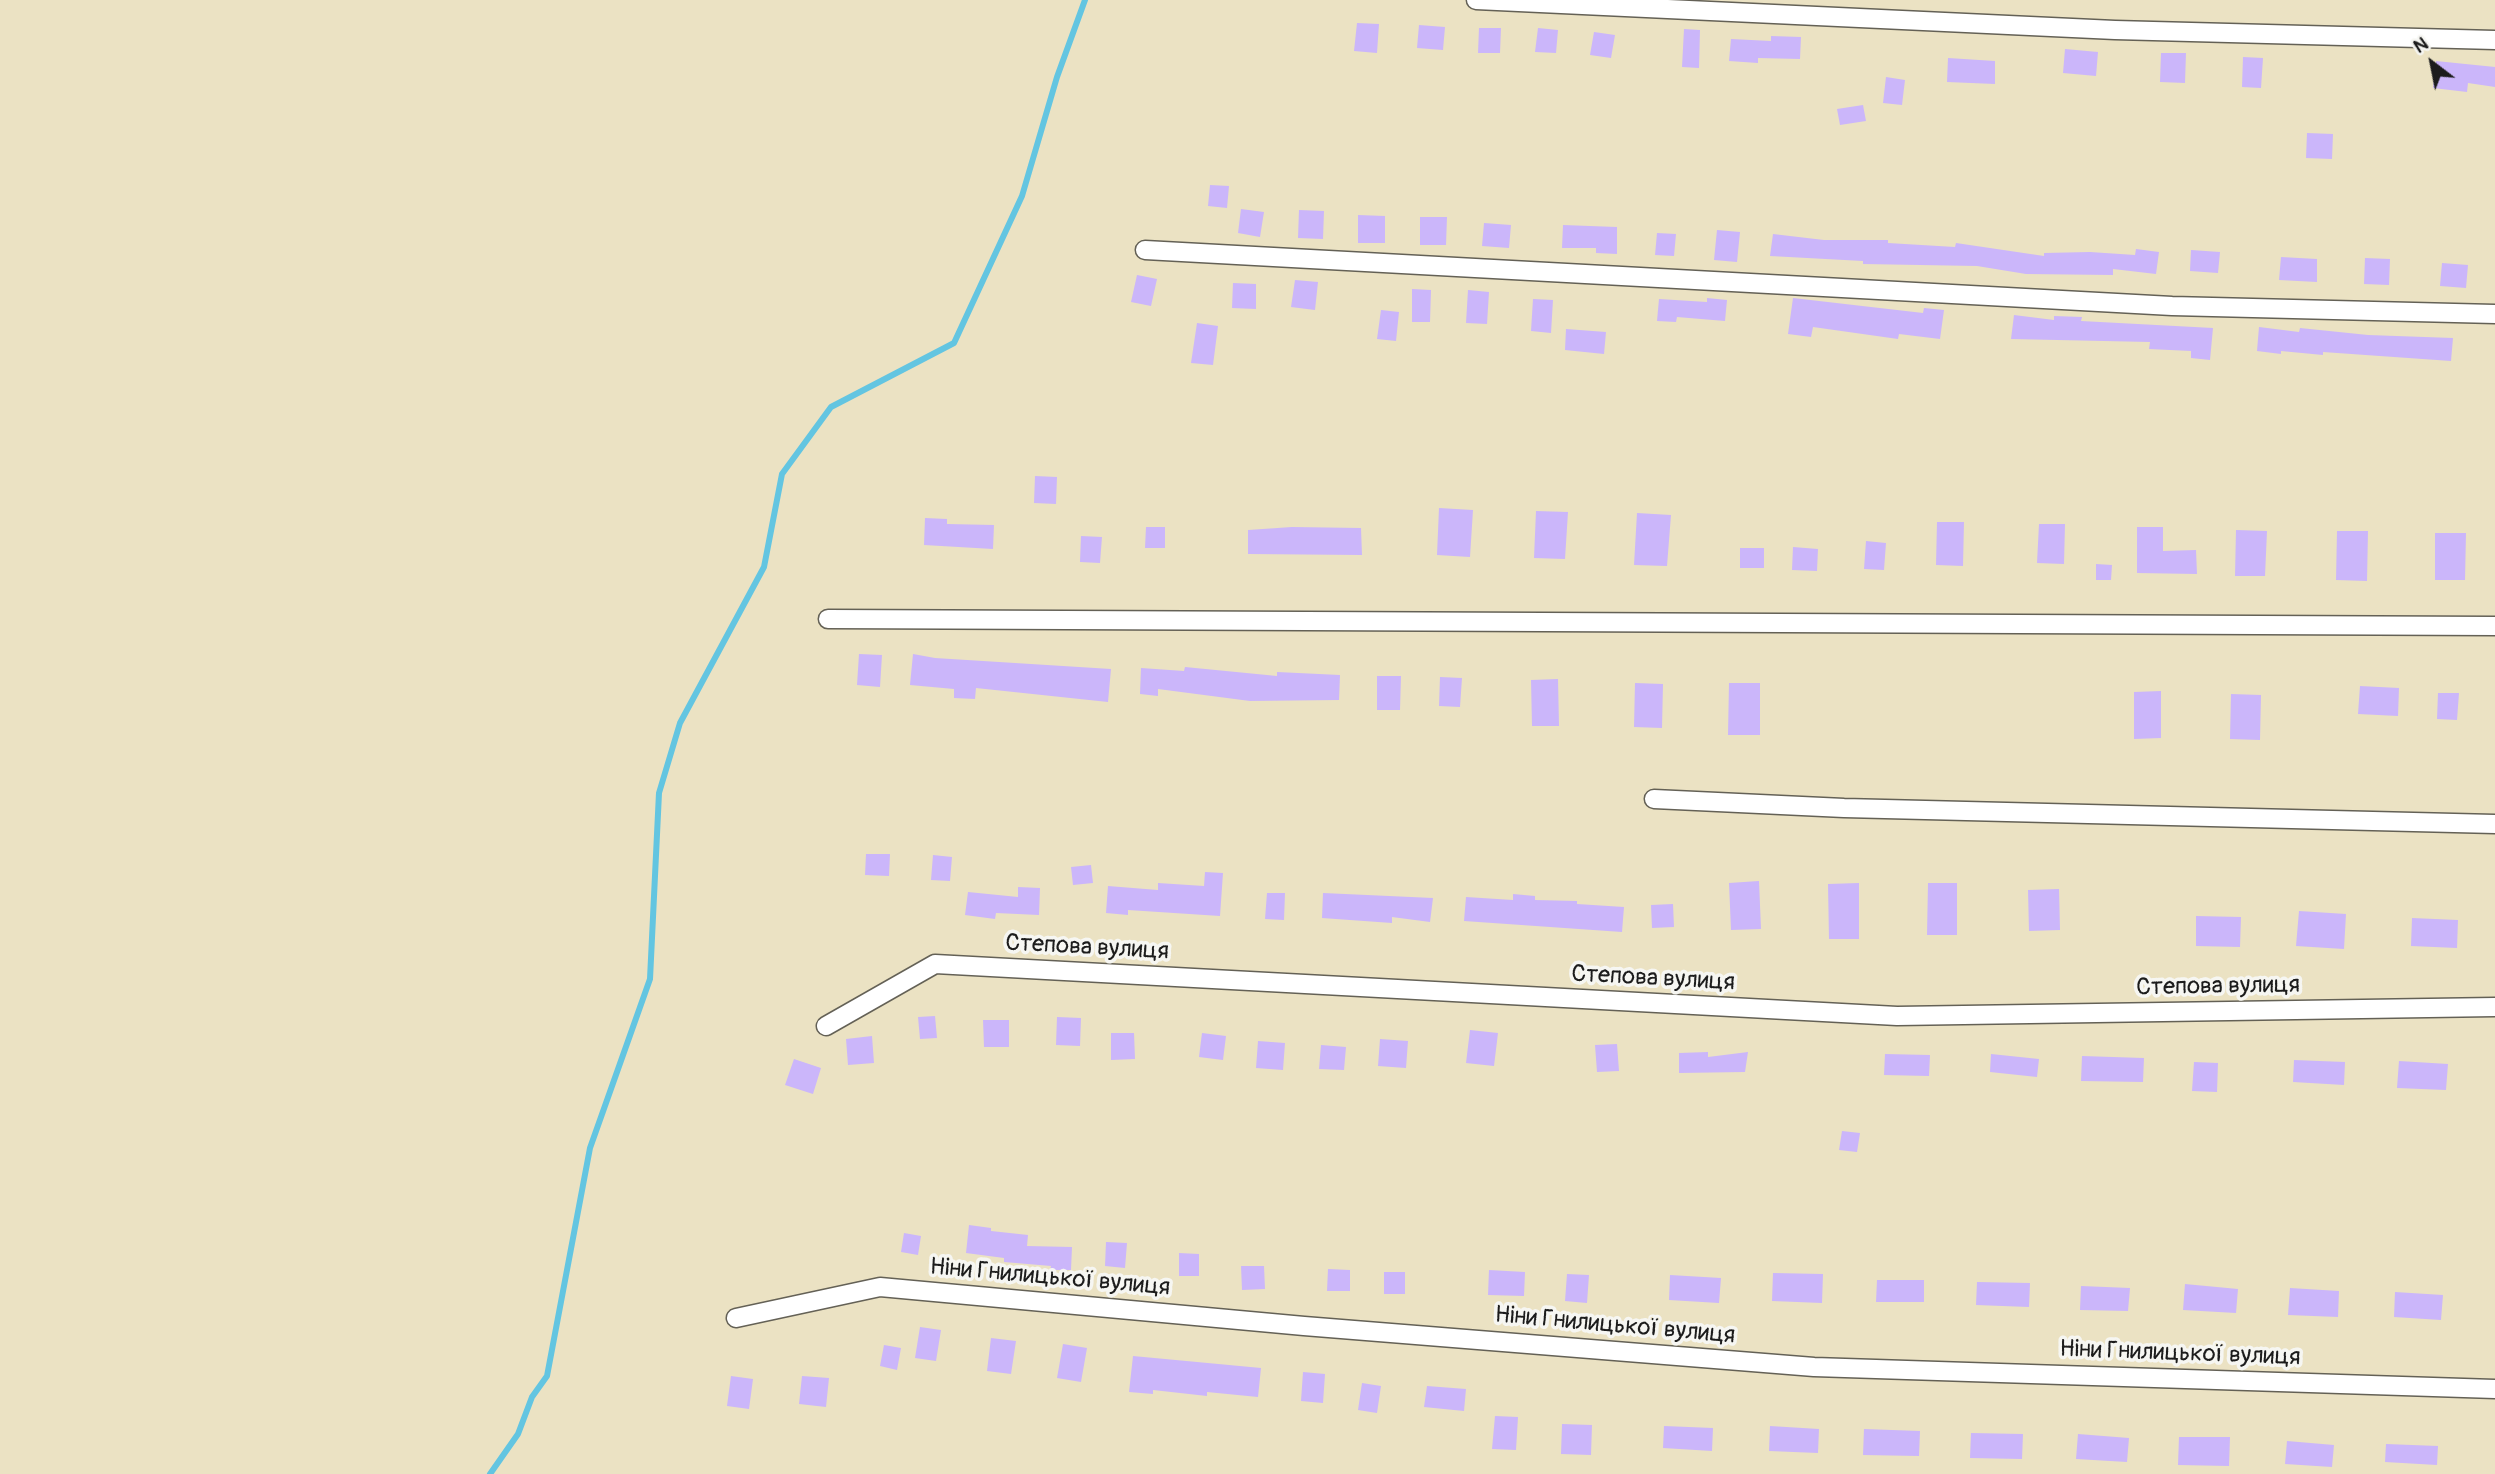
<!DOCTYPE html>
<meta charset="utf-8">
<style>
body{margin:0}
#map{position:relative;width:2495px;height:1474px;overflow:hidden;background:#ebe2c3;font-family:Pangolin,sans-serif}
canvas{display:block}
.north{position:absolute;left:2397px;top:28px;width:70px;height:70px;-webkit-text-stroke:5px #f6f6f2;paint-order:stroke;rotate:328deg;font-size:19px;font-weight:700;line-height:28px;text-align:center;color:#1c1c1c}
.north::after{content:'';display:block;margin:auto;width:24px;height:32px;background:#1c1c1c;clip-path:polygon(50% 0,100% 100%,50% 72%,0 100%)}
</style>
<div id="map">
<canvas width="2495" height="1474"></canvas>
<div class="north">N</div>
</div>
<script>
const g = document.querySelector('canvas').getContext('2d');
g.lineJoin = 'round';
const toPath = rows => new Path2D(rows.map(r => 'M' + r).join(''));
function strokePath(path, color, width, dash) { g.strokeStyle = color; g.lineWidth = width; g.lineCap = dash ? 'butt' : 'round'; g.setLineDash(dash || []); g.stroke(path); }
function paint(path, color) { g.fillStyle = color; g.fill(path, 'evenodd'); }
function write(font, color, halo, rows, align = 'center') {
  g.font = font + ' Pangolin,sans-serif'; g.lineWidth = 7; g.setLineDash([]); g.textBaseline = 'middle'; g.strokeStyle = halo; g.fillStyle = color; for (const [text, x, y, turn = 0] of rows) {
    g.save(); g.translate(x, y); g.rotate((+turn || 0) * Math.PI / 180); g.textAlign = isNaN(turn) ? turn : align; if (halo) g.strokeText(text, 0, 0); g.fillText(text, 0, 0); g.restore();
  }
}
strokePath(toPath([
 [490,1474,518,1434,532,1397,547,1376,590,1148,650,979,659,793,680,723,764,567,782,474,831,407,954,343,1022,196,1057,77,1085,0]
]), '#63c5e1', 6);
paint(toPath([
 [1357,23,1379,24,1377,53,1354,51],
 [1419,25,1445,27,1443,50,1417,48],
 [1479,28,1501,28,1500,53,1478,53],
 [1538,28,1558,30,1556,53,1535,52],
 [1684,29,1700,30,1699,68,1682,67],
 [1594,32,1615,35,1611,58,1590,55],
 [1771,36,1801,37,1800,59,1758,58,1758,63,1729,61,1731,39,1771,41],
 [2065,49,2098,52,2096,76,2063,73],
 [2161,53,2186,53,2185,83,2160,82],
 [2243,57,2263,58,2261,88,2242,87],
 [1948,58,1995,61,1995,84,1947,82],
 [2436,61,2495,67,2495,87,2468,83,2467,92,2433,88],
 [1886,77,1905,80,1902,105,1883,103],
 [1863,105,1866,121,1840,125,1837,109],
 [2307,133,2333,134,2332,159,2306,158],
 [1210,185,1229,186,1227,208,1208,206],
 [1241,209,1264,212,1260,237,1238,233],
 [1299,210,1324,211,1323,239,1298,238],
 [1358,215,1385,216,1385,243,1358,243],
 [1420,217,1447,217,1446,245,1420,245],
 [1484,223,1511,225,1509,248,1482,246],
 [1563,225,1617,227,1617,254,1596,253,1596,248,1562,248],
 [1717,230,1740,232,1737,262,1714,260],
 [1657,233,1676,234,1674,256,1655,255],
 [1773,234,1824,240,1888,240,1888,243,1955,247,1956,243,2044,256,2044,253,2090,252,2135,255,2136,249,2159,252,2156,274,2113,269,2113,275,2026,274,1977,266,1863,264,1863,261,1770,256],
 [2191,250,2220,252,2218,273,2190,271],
 [2281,257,2317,259,2317,282,2279,280],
 [2365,258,2390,259,2389,285,2364,284],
 [2442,263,2468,265,2466,288,2440,286],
 [1137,275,1157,279,1151,306,1131,302],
 [1295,280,1318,282,1315,310,1291,307],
 [1233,283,1256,284,1256,309,1232,308],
 [1412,289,1431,290,1430,322,1412,322],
 [1468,290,1489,292,1487,324,1466,323],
 [1707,298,1727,300,1725,321,1677,317,1676,322,1657,321,1659,299,1707,302],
 [1793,298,1923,313,1924,308,1944,310,1940,339,1899,334,1898,339,1813,327,1811,337,1788,334],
 [1533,299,1553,300,1551,333,1531,331],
 [1381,310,1399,312,1396,341,1377,339],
 [2014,315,2054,320,2054,316,2082,317,2081,321,2213,328,2210,360,2191,358,2191,351,2149,349,2150,342,2011,339],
 [1197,323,1218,326,1213,365,1191,363],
 [2259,327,2299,332,2300,328,2368,335,2453,338,2451,361,2323,352,2323,355,2281,351,2281,354,2257,351],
 [1566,329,1606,332,1604,354,1565,350],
 [1035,476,1057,477,1056,504,1034,503],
 [1439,508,1473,510,1470,557,1437,555],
 [1536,511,1568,512,1565,559,1534,558],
 [1637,513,1671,515,1667,566,1634,565],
 [925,518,947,519,947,524,994,525,993,549,924,545],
 [1937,522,1964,522,1963,566,1936,565],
 [2039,524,2065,524,2064,564,2037,563],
 [1146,527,1165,527,1165,548,1145,548],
 [1292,527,1361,528,1362,555,1248,554,1248,530],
 [2137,527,2163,527,2163,551,2196,550,2197,574,2137,573],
 [2236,530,2267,531,2265,576,2235,576],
 [2337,531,2368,531,2367,581,2336,580],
 [2435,533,2466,533,2465,580,2435,580],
 [1081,536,1102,537,1100,563,1080,562],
 [1866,541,1886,543,1884,570,1864,569],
 [1793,547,1818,549,1817,571,1792,570],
 [1740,548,1764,548,1764,568,1740,568],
 [2096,564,2112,565,2111,580,2096,580],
 [859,654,882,655,880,687,857,685],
 [913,654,935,658,1111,669,1108,702,976,688,975,699,954,698,954,689,910,685],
 [1185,667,1277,676,1277,672,1340,675,1339,700,1250,701,1158,689,1158,696,1140,694,1141,668,1184,671],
 [1377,676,1401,676,1400,710,1377,710],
 [1440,677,1462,678,1460,707,1439,706],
 [1558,679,1559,726,1532,726,1531,680],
 [1635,683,1663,684,1662,728,1634,727],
 [1729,683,1760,683,1760,735,1728,735],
 [2360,686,2399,688,2398,716,2358,714],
 [2161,691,2161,738,2134,739,2134,692],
 [2438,693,2459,693,2457,720,2437,719],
 [2231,694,2261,695,2260,740,2230,739],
 [866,854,890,854,889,876,865,875],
 [933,855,952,857,950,881,931,880],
 [1091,865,1093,883,1073,885,1071,867],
 [1205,872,1223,873,1220,916,1128,910,1128,915,1106,913,1108,886,1158,890,1158,883,1204,886],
 [1759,881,1761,929,1731,930,1729,883],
 [1859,883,1859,939,1829,939,1828,884],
 [1928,883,1957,883,1957,935,1927,935],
 [1018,887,1040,888,1039,915,996,913,995,919,965,915,968,892,1018,897],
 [2059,889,2060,930,2029,931,2028,890],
 [1267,893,1285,893,1284,920,1265,919],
 [1323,893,1433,898,1430,922,1392,917,1392,923,1322,918],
 [1513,894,1535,896,1535,900,1577,901,1577,904,1624,907,1622,932,1464,921,1466,897,1513,900],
 [1673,904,1674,927,1652,928,1651,905],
 [2299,911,2346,914,2344,949,2296,946],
 [2196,916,2241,917,2240,947,2196,946],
 [2412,918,2458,920,2457,948,2411,946],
 [935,1016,937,1038,920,1039,918,1017],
 [1057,1017,1081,1018,1080,1046,1056,1045],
 [983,1020,1009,1020,1009,1047,984,1047],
 [1470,1030,1498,1033,1494,1066,1466,1063],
 [1111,1033,1134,1033,1135,1059,1111,1060],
 [1202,1033,1226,1036,1223,1060,1199,1057],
 [872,1036,874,1063,848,1065,846,1039],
 [1380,1039,1408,1041,1406,1068,1378,1066],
 [1258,1041,1285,1043,1283,1070,1256,1068],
 [1617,1044,1619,1071,1597,1072,1595,1045],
 [1321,1045,1346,1047,1344,1070,1319,1069],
 [1708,1052,1708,1057,1748,1052,1745,1072,1679,1073,1679,1053],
 [1885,1054,1930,1055,1929,1076,1884,1075],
 [1991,1054,2039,1059,2037,1077,1990,1072],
 [2082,1056,2144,1058,2143,1082,2081,1081],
 [794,1059,821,1068,813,1094,785,1085],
 [2294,1060,2345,1062,2344,1085,2293,1082],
 [2399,1061,2448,1064,2446,1090,2397,1088],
 [2194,1062,2218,1063,2217,1092,2192,1091],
 [1842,1131,1860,1133,1857,1152,1839,1150],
 [969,1225,991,1228,991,1231,1028,1235,1027,1246,1072,1247,1071,1270,1050,1270,1051,1266,1004,1262,1004,1258,966,1253],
 [904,1233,921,1236,918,1255,901,1252],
 [1106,1242,1127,1243,1125,1268,1105,1266],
 [1179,1253,1199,1254,1199,1276,1179,1276],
 [1241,1266,1264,1266,1265,1289,1242,1290],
 [1328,1269,1350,1270,1350,1291,1327,1291],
 [1489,1270,1525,1272,1524,1296,1488,1295],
 [1384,1272,1405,1272,1405,1294,1384,1294],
 [1773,1273,1823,1274,1822,1303,1772,1301],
 [1567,1274,1589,1275,1587,1303,1565,1301],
 [1670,1275,1721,1278,1719,1303,1669,1300],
 [1877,1280,1924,1280,1924,1302,1876,1302],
 [1977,1282,2030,1283,2029,1307,1976,1305],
 [2185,1284,2238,1289,2236,1313,2183,1310],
 [2081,1286,2130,1288,2128,1311,2080,1310],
 [2290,1288,2339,1291,2338,1317,2288,1315],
 [2395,1292,2443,1295,2441,1320,2394,1317],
 [920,1327,941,1330,936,1361,915,1358],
 [991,1338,1016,1341,1011,1374,987,1371],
 [1063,1344,1087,1348,1081,1382,1057,1378],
 [884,1345,901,1348,897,1370,880,1366],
 [1133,1356,1261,1368,1258,1397,1207,1392,1207,1396,1153,1390,1153,1394,1129,1392],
 [1303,1372,1325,1374,1323,1403,1301,1401],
 [731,1376,753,1379,749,1409,727,1406],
 [802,1376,829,1378,826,1407,799,1404],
 [1362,1383,1381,1386,1377,1413,1358,1410],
 [1427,1386,1466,1389,1464,1411,1424,1407],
 [1495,1416,1518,1417,1516,1450,1492,1449],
 [1562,1424,1592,1425,1591,1455,1561,1454],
 [1664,1426,1713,1428,1712,1451,1663,1448],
 [1770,1426,1819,1429,1818,1453,1769,1451],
 [1864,1429,1920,1431,1919,1456,1863,1455],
 [1971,1433,2023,1434,2022,1459,1970,1458],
 [2078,1434,2129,1438,2127,1462,2076,1459],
 [2179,1437,2230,1437,2229,1466,2178,1465],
 [2287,1441,2334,1445,2332,1467,2285,1464],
 [2386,1444,2438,1446,2437,1465,2385,1462]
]), '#cbb6fa');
const street = toPath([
 [1476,0,2115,30,2495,40],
 [1145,250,2172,306,2495,314],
 [828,619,2495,626],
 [1654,799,1844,808,2495,824],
 [826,1026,935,964,1897,1016,2495,1007],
 [736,1318,880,1287,1304,1326,1814,1367,2495,1389]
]);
strokePath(street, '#646156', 21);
strokePath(street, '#fff', 18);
write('24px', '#1c1c1c', '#f6f6f2', [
 ["Степова вулиця",1087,948,3],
 ["Степова вулиця",1653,979,3],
 ["Степова вулиця",2218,987,-1],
 ["Ніни Гнилицької вулиця",1050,1278,5],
 ["Ніни Гнилицької вулиця",1615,1326,5],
 ["Ніни Гнилицької вулиця",2180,1354,2]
]);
</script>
